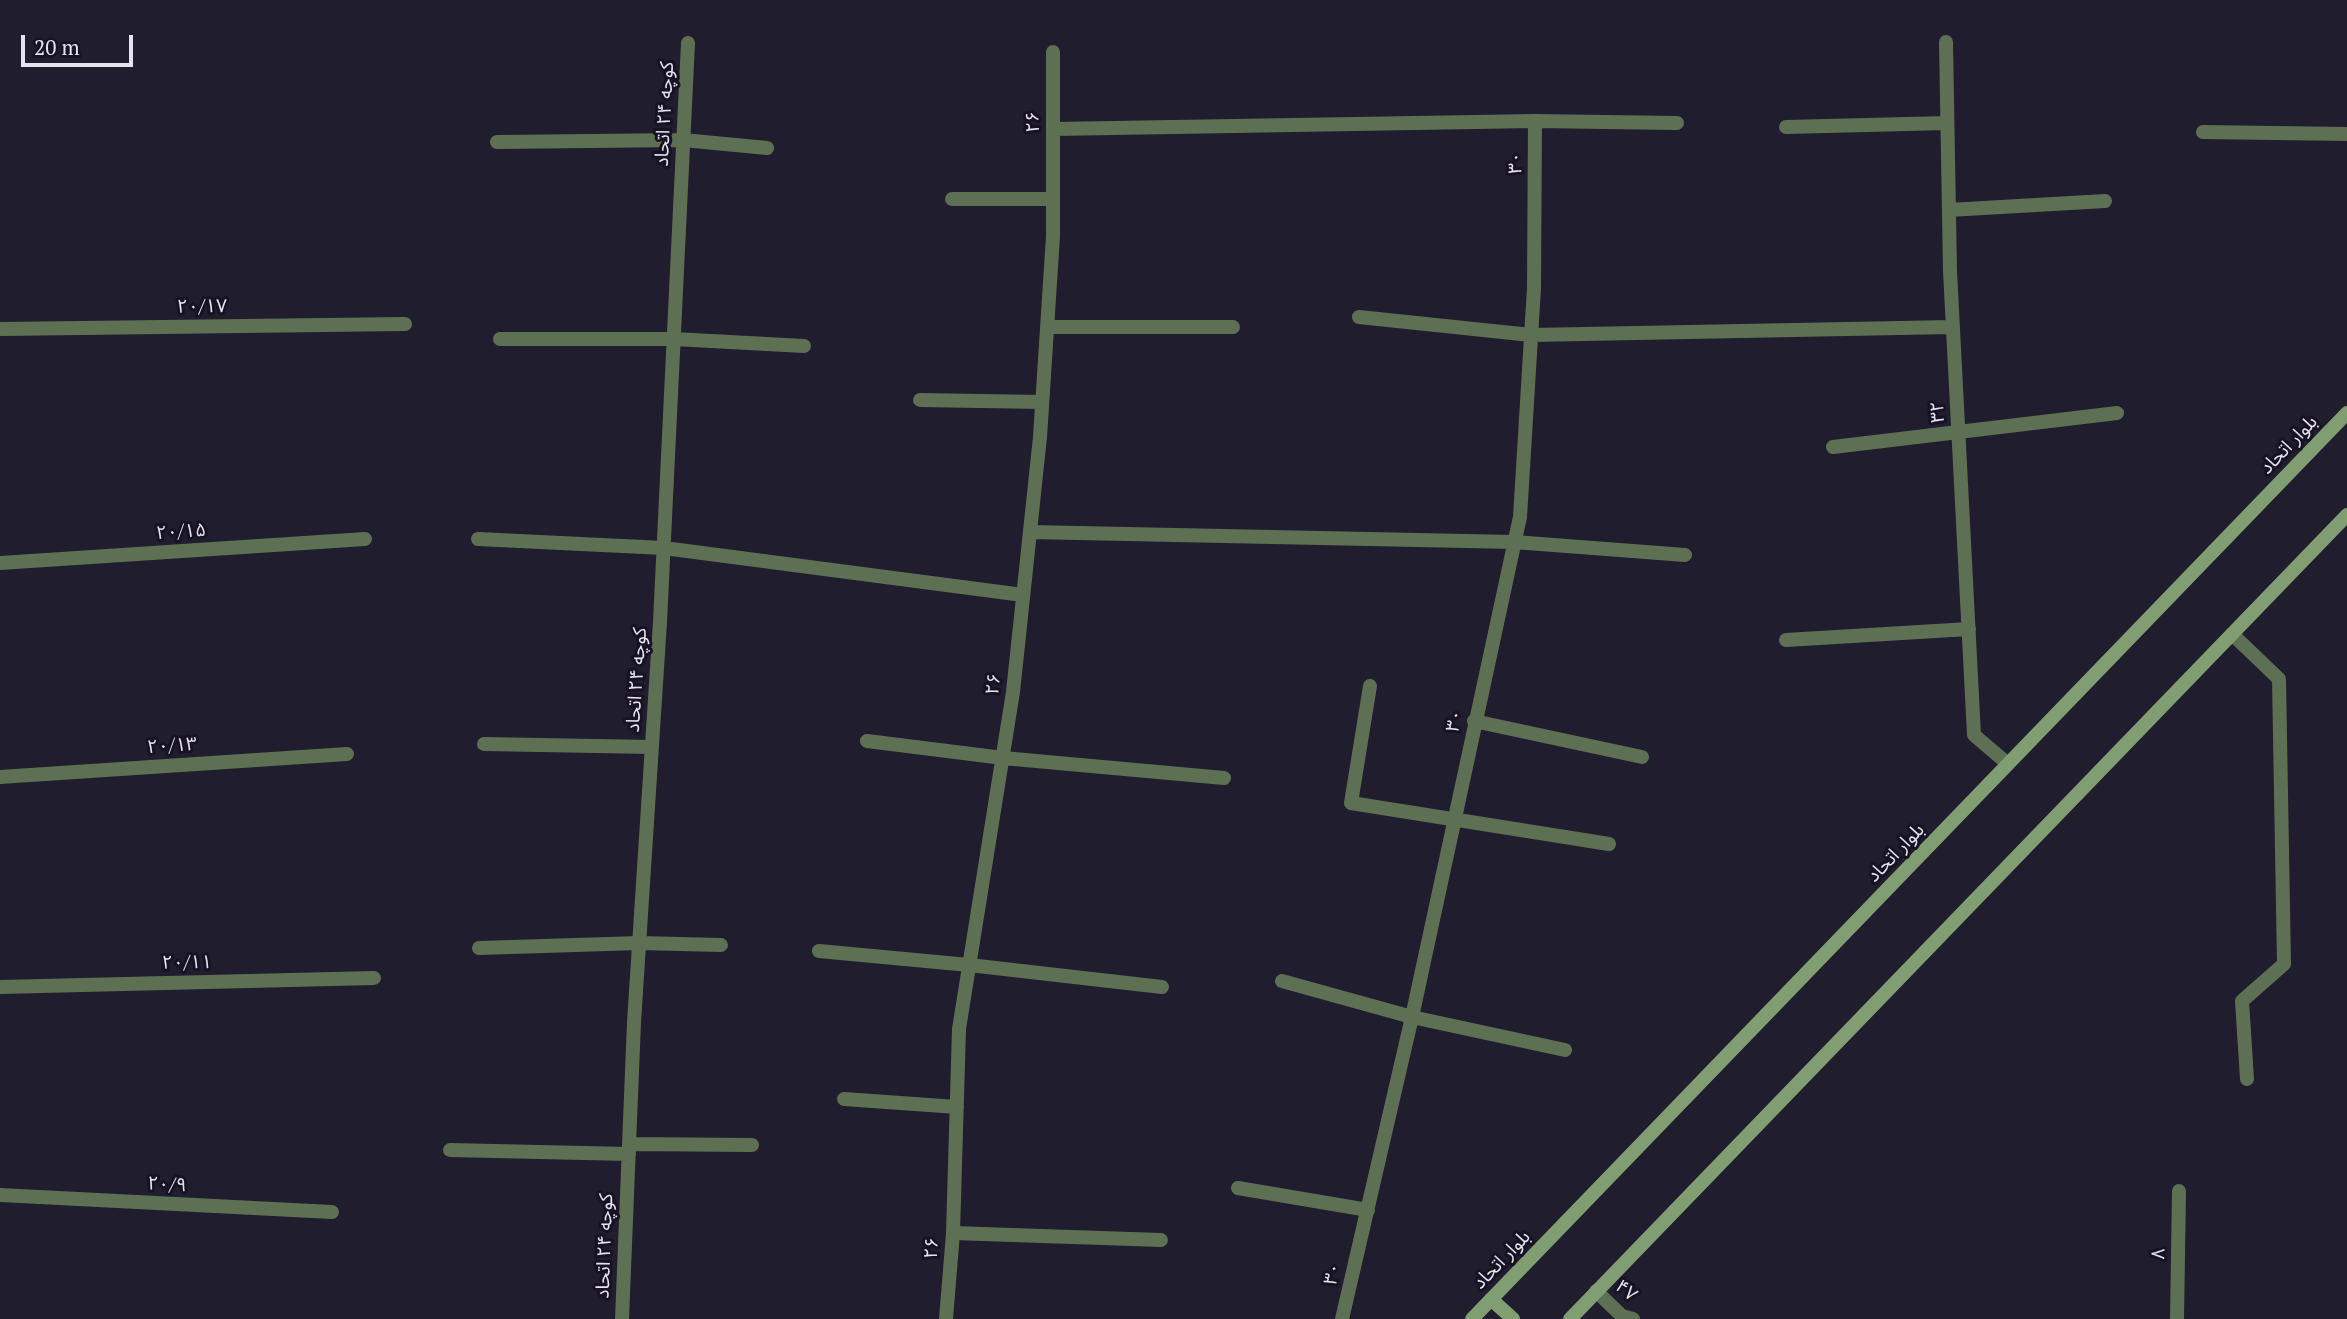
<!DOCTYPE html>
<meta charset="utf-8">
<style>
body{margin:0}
#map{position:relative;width:2347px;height:1319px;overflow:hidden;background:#201d2e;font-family:"PT Serif",serif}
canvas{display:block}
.scale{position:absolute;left:21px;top:35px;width:112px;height:32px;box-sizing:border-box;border:4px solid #e5e3ef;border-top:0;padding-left:9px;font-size:21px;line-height:24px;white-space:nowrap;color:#e5e3ef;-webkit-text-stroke:5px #171324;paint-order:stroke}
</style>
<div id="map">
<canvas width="2347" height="1319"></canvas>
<div class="scale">20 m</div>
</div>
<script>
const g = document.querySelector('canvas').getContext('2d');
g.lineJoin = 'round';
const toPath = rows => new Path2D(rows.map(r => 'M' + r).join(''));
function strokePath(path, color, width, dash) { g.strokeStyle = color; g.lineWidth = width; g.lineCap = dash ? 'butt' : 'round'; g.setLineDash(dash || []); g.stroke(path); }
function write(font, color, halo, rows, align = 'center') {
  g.font = font + ' "PT Serif","Noto Sans Arabic",serif'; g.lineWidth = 6; g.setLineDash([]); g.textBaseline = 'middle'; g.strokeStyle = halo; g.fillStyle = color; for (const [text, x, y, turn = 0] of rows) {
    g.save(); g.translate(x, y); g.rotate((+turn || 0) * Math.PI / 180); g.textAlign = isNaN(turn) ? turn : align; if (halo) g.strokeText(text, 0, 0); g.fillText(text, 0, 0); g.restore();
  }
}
strokePath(toPath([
 [1946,42,1950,271,1974,735,2008,764],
 [1786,127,1947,123],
 [1053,129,1535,121,1677,123],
 [2203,132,2347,134],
 [497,142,683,140,767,148],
 [952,199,1053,199],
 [1949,210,2105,201],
 [1359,317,1531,335,1952,327],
 [1047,327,1233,327],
 [0,329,405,324],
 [500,339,674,339,804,346],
 [920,400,1042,402],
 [1833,447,2117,413],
 [1030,532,1514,542,1685,555],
 [478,539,664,548,1023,595],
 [0,563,365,539],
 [2232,634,2279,679,2284,964,2242,1001,2247,1079],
 [1786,640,1969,629],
 [1370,686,1351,803,1609,844],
 [1474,721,1642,757],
 [867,741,1003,758,1224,778],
 [484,744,652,747],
 [0,777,347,754],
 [479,948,639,943,721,945],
 [819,951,969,965,1162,987],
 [1282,981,1412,1017,1565,1050],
 [0,987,374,978],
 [844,1099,957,1107],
 [630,1144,752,1145],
 [450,1150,629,1154],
 [1238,1188,1368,1210],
 [0,1195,332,1212],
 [953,1233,1161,1240],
 [1596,1291,1622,1316,1633,1319],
 [622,1319,634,1022,660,622,688,43],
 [946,1319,953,1233,959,1029,1013,692,1040,437,1053,236,1053,52],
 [1342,1319,1412,1017,1520,517,1534,288,1535,121],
 [2177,1319,2179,1191]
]), '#5d7054', 14);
strokePath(toPath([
 [1491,1299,1513,1319],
 [1472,1319,2347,413],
 [1570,1319,2347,515]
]), '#809e71', 14);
write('19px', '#e5e3ef', '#171324', [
 ["کوچه ۲۴ اتحاد",665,114,-87],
 ["۲۶",1034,122,-90],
 ["۳۰",1516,163,-89],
 ["۲۰/۱۷",202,307,-1],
 ["۳۲",1938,412,-93],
 ["بلوار اتحاد",2289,445,-46],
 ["۲۰/۱۵",181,532,-4],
 ["کوچه ۲۴ اتحاد",637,680,-86],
 ["۲۶",994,684,-83],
 ["۳۰",1455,721,-78],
 ["۲۰/۱۳",172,746,-4],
 ["بلوار اتحاد",1896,853,-46],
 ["۲۰/۱۱",187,963,-1],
 ["۲۰/۹",167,1185,3],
 ["کوچه ۲۴ اتحاد",605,1246,-88],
 ["۲۶",932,1248,-86],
 ["۸",2159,1254,-89],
 ["بلوار اتحاد",1502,1260,-46],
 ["۳۰",1333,1274,-77],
 ["۴۷",1626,1291,38]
]);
</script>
